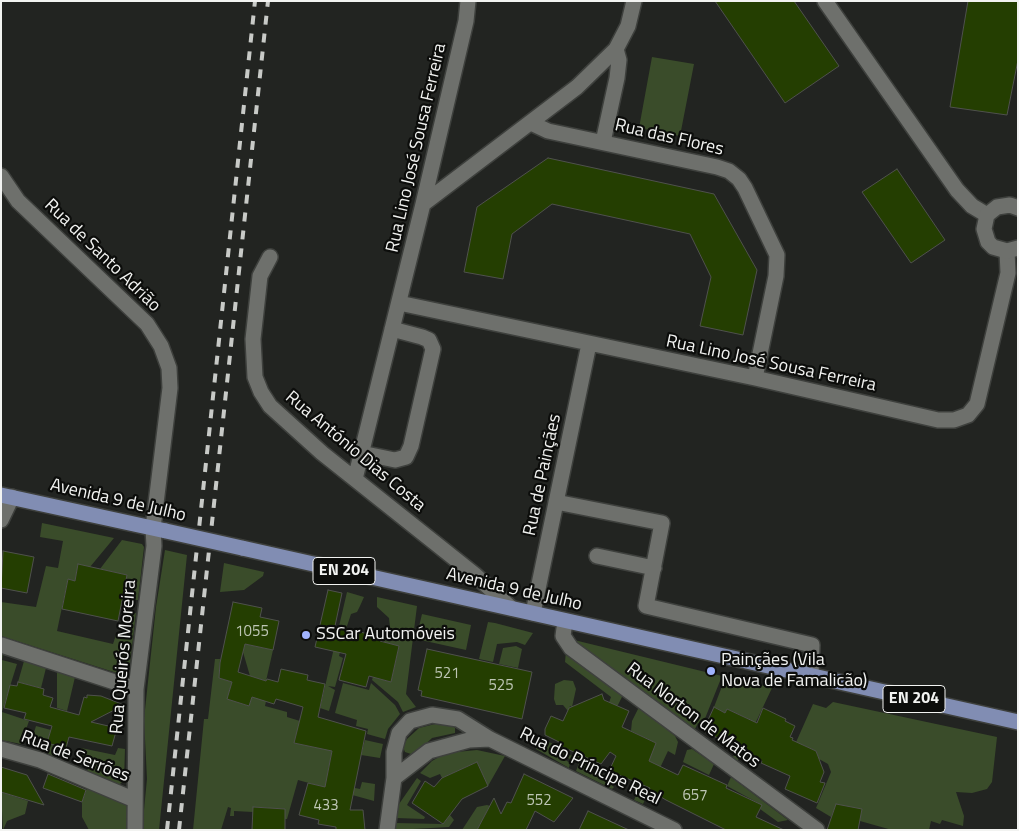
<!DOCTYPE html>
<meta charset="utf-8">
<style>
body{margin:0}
#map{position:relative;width:1019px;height:831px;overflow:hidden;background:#222421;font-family:"Titillium Web",sans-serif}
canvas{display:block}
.frame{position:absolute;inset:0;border:2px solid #f2f3f1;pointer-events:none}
</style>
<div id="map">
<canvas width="1019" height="831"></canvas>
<div class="frame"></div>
</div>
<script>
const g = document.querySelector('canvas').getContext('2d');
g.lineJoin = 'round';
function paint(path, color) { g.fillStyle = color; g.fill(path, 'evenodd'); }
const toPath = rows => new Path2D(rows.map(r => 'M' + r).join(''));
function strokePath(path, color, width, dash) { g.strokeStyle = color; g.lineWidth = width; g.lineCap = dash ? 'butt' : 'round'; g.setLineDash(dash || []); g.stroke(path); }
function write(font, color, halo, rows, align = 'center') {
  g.font = font + ' "Titillium Web",sans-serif'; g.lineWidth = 4.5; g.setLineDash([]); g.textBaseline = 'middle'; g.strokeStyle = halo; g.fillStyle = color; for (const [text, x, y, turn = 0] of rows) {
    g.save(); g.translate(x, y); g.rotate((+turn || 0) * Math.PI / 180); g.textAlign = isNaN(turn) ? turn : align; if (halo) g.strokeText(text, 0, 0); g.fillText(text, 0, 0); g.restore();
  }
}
paint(toPath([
 [652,57,694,64,680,136,639,128],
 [42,523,114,538,90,567,78,565,75,581,68,579,57,631,113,644,116,635,124,636,128,615,136,613,130,664,126,671,120,674,1,636,1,602,36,607,46,566,58,568,63,541,40,537],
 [122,540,142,544,144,547,138,600,132,600,134,590,127,590,127,575,100,569],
 [165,550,187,555,159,830,142,830,147,779,144,719,156,607],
 [224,563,264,572,263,576,244,590,220,592],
 [347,592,364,597,360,606,357,612,351,614,347,626,339,656,343,658,335,687,328,686,335,690,329,711,320,708],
 [377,597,417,606,406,694,416,707,403,712,398,702,372,680,373,677,391,682,399,646,383,642,390,627,389,618,377,607],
 [422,614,471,625,466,650,416,639],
 [488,622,495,623,533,633,525,645,517,642,497,644,493,662,479,659],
 [574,640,722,676,702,726,698,723,694,731,574,642],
 [245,644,273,650,266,681,250,676,243,652],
 [516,646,522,649,518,668,499,664,503,648],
 [566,651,623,695,586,768,612,778,610,784,614,787,612,789,576,771,579,763,568,758,568,755,576,756,607,708,611,697,565,662],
 [1,653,3,654,2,660,17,664,2,712,29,721,21,744,1,740],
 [215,659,220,659,219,678,232,682,227,699,249,706,253,692,266,701,265,706,287,712,287,717,300,721,294,743,319,748,333,745,327,777,342,780,350,787,360,789,362,782,375,784,374,801,298,780,287,819,285,819,285,809,254,807,253,812,234,811,234,816,230,816,231,808,228,807,221,830,193,830,204,719,208,719],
 [24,661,46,668,41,688,18,682],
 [57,672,75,677,67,711,57,708],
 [726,676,772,688,737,762,732,759,751,720,727,709,725,713,714,707],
 [564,680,573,681,576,689,572,707,570,706,568,711,563,705,556,705,554,699,555,684],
 [343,683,369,690,371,683,395,705,400,714,388,729,385,739,367,734,368,729,356,726,357,720,335,713],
 [833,702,997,737,992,782,987,789,972,793,956,792,964,816,963,826,942,820,940,824,931,821,929,830,892,830,860,821,834,810,831,817,816,808,831,772,828,764,819,759,816,751,803,745,793,749,813,704,826,708],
 [639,707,675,736,678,742,675,755,668,751,643,804,634,800,646,774,643,772,656,743,631,731,632,721],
 [439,723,451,724,455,728,455,733,432,738,414,755,405,752,403,747,407,739,419,728],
 [36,726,51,730,58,746,55,757,30,745],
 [541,738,565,750,564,759,570,763,569,768,536,749],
 [365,740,383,744,380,758,361,755],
 [81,748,115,755,118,748,125,749,124,780,120,784,115,784,87,772,89,764,78,759],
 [692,749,714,764,709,775,683,762,687,750],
 [477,750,505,756,488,786,477,762,442,778,440,774,430,778,420,773,432,761,446,753],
 [731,777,788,820,778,822,760,809,761,807,758,803,727,786],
 [417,778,421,781,407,805,425,817,424,819,396,818,399,804],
 [88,785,131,806,128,830,89,830,82,817,82,802],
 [1,792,28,801,25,814,7,821,3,830],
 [487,805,490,806,477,830,462,830,477,807],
 [450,815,454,820,449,827,395,830,395,823,443,824]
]), '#3a4c2a');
const building = toPath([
 [715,1,794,1,839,66,785,103,715,1],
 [968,1,1018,1,1018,60,1007,115,950,107,968,1],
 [548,158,714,194,757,270,743,335,700,326,711,277,690,234,552,204,512,234,503,279,464,272,477,207,548,158],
 [897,169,945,240,911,263,862,192,897,169],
 [3,551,34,557,27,593,1,588,3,551],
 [78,564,127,575,118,621,62,609,68,579,75,581,78,564],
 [328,590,342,593,335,626,381,637,380,641,399,646,391,682,369,676,366,687,339,680,346,654,315,647,328,590],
 [233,602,262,608,260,617,279,621,273,650,245,644,238,672,266,681,267,679,278,682,281,669,308,675,307,680,325,684,318,717,366,731,350,810,363,810,365,830,336,830,336,827,318,824,319,820,299,815,308,783,325,787,332,751,294,743,303,707,276,699,274,704,252,697,249,706,227,699,232,682,219,678,220,663,233,602],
 [427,649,532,672,522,719,421,696,422,691,418,690,427,649],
 [18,682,44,689,43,695,53,698,50,707,79,715,84,697,87,698,87,695,101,696,124,705,91,722,117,728,112,746,69,737,66,748,47,743,52,726,24,719,26,713,4,708,10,685,17,686,18,682],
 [602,694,604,700,629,711,622,727,656,743,649,761,678,775,683,765,727,785,726,788,762,805,756,817,784,830,726,830,666,800,649,790,650,788,609,771,616,756,610,752,601,764,558,745,559,742,545,735,545,729,551,716,563,721,569,708,602,694],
 [714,707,725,713,727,709,757,723,763,708,786,719,785,721,795,726,790,737,793,738,792,740,816,751,824,772,820,782,825,783,817,803,785,789,790,776,761,763,762,761,750,755,751,754,703,731,714,707],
 [477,762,488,786,462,799,443,824,412,803,425,781,434,787,442,778,477,762],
 [1,767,27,775,44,805,1,792,1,767],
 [48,774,86,790,82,802,43,788,48,774],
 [524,774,573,798,554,822,535,811,526,830,477,830,494,798,501,814,507,802,511,803,524,774],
 [836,804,862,809,858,830,827,830,836,804],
 [253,807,285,809,285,830,252,830,253,807],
 [588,811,629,830,579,830,588,811]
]);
paint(building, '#243e01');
strokePath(building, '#4f514d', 1);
const minor = toPath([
 [825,1,957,190,972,206,987,215],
 [531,123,548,131,717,167,729,171,739,179,745,188,777,255,776,276,755,378],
 [603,142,617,78,619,60,616,49,628,26,634,1],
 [423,204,577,87,616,49],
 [270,257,260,276,253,339,255,377,261,392,270,406,322,453,474,574,511,608],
 [399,303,755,378,938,420,954,420,968,415,977,404,1008,273,1007,251],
 [361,453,395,460,406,457,411,446,433,349,429,340,422,337,392,329],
 [355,479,423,204,466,21,468,1],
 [556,502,662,523,646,606,812,645,811,676],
 [1,520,12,497],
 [597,556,654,568],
 [533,613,589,344],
 [565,621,563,636,571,648,817,830],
 [1,645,136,689],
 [1,749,40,760,135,800],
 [394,778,429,751,469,740,490,739],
 [135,830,136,689,154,546,153,528],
 [387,830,394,778,394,752,399,733,410,721,432,715,458,719,490,739,674,830]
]);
const tertiary = toPath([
 [1,176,18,201,147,324,161,346,169,368,170,388,153,528],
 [1018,208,1010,205,997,207,987,215,984,229,988,242,993,247,1007,251,1018,248]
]);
const primary = toPath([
 [1,495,166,531],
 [242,548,1018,722]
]);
strokePath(minor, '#3e403d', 18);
strokePath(tertiary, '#3e403d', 18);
strokePath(primary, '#3e403d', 18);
strokePath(minor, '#6e706c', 15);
strokePath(tertiary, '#6e706c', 15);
strokePath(primary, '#818db3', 15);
strokePath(toPath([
 [167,830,255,1],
 [179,830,268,1]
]), '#c8cac7', 4, [9, 9]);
const primaryBridge = toPath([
 [166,531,242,548]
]);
strokePath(primaryBridge, '#3e403d', 18, []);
strokePath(primaryBridge, '#818db3', 15);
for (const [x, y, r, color] of [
 [306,635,5,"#a0b3fd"],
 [711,671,5,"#a0b3fd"]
]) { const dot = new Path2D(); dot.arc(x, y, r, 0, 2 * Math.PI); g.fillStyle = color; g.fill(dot); strokePath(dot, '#0c0d0b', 2); }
write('15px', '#bec6b5', null, [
 ["1055",252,632],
 ["521",447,674],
 ["525",501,686],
 ["657",695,796],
 ["552",539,801],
 ["433",326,806]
]);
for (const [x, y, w] of [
 [344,571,62],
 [914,699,62]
]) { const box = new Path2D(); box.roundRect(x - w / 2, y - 13.5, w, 27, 4); g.fillStyle = '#0c0d0b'; g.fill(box); strokePath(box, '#f2f3f1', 1); }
write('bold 16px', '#f2f3f1', null, [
 ["EN 204",344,571],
 ["EN 204",914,699]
]);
write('18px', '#f2f3f1', '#0c0d0b', [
 ["Rua das Flores",669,138,13],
 ["Rua Lino José Sousa Ferreira",417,148,-77],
 ["Rua de Santo Adrião",102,256,44],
 ["Rua Lino José Sousa Ferreira",771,364,12],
 ["Rua António Dias Costa",355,452,40],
 ["Rua de Painçães",543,475,-78],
 ["Avenida 9 de Julho",118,501,13],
 ["Avenida 9 de Julho",514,590,13],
 ["Rua Queirós Moreira",124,657,-85],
 ["Rua Norton de Matos",693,716,37],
 ["Rua de Serrões",75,757,21],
 ["Rua do Príncipe Real",590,767,26]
]);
write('18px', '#f2f3f1', '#0c0d0b', [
 ["SSCar Automóveis",316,635],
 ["Painçães (Vila",721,661],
 ["Nova de Famalicão)",721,682]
], 'left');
</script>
